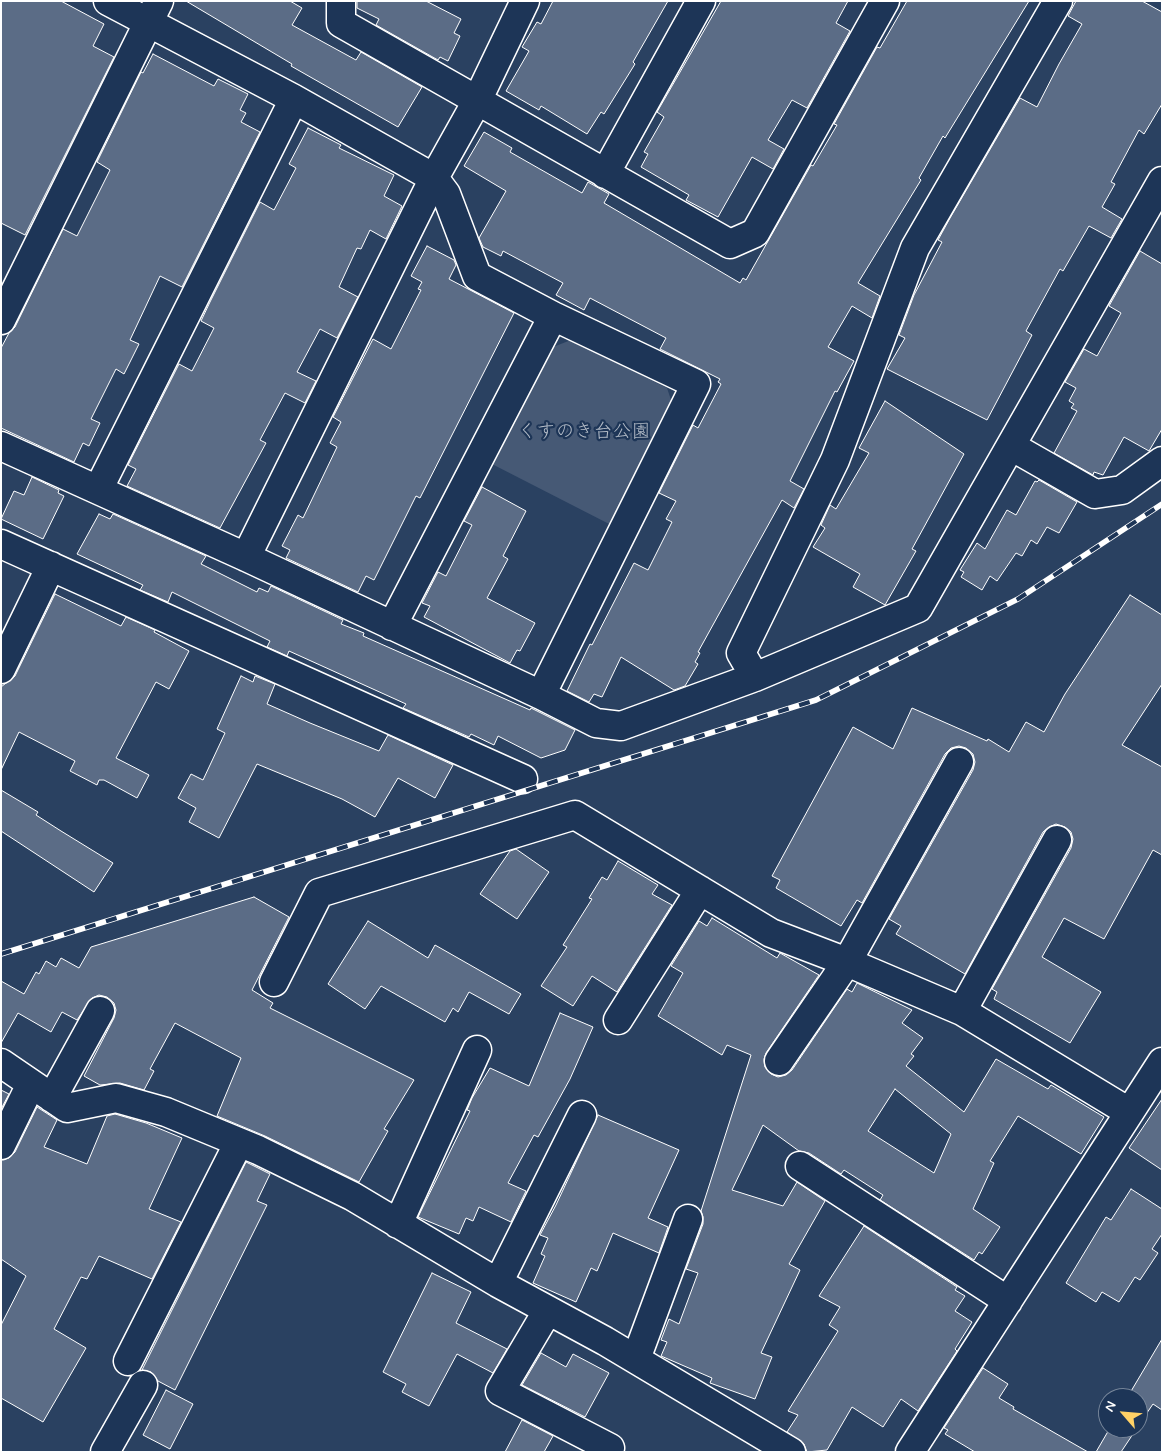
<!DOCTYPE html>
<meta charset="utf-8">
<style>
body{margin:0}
#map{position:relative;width:1163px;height:1453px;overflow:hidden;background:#2a4161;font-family:Mynerve,sans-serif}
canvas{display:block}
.frame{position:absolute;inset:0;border:2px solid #fff;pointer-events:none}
.north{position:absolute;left:1098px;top:1388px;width:50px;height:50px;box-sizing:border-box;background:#1d3557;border:1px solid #77869a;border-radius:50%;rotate:297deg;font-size:14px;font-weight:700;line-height:20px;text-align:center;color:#fff}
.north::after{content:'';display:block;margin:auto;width:18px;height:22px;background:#ffd166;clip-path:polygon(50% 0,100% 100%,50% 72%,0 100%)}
</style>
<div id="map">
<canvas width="1163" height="1453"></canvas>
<div class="frame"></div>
<div class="north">N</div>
</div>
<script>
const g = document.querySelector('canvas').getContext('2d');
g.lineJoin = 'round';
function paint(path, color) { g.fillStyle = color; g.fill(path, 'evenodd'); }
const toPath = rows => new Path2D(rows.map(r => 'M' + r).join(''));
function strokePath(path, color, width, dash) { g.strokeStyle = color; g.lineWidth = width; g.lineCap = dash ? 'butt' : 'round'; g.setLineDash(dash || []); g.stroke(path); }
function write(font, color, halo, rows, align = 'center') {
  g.font = font + ' Mynerve,"Klee One",sans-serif'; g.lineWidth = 4.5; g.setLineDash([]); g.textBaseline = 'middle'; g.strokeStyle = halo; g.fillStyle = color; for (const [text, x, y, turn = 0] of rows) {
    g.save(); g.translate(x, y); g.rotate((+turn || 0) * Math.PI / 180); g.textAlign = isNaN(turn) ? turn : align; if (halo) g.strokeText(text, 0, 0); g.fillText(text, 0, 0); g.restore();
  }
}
paint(toPath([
 [571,340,667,388,674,409,615,527,490,463,548,349]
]), '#465975');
const building = toPath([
 [1,1,61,1,104,24,93,46,114,57,25,235,1,223,1,1],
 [186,1,290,1,302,8,292,25,356,60,361,52,422,87,398,127,291,66,292,64,186,1],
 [357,1,426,1,461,19,454,33,460,36,448,61,440,57,438,60,376,25,379,19,357,8,357,1],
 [553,1,668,1,633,62,635,64,604,114,601,112,587,134,541,106,539,110,506,91,529,51,522,47,537,22,541,24,553,1],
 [721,1,848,1,836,23,850,31,807,108,792,100,768,140,784,149,773,169,752,157,718,217,686,200,689,195,641,167,648,154,644,152,664,117,657,112,721,1],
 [907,1,1029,1,945,138,943,136,919,178,921,180,858,283,880,296,872,318,852,306,828,347,854,361,837,392,835,391,790,481,804,489,794,508,782,500,698,652,700,653,695,662,698,664,685,686,674,690,621,657,602,697,594,694,589,702,567,691,590,644,592,645,634,563,648,570,672,522,666,519,676,501,659,493,693,425,698,428,721,384,718,382,720,379,660,349,666,338,590,298,584,310,556,295,563,283,503,251,501,256,483,247,479,238,506,191,464,166,484,132,512,148,510,152,582,193,588,182,609,194,604,203,740,283,743,278,746,280,811,165,813,166,837,125,834,124,877,47,880,48,907,1],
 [1076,1,1142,1,1162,12,1162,104,1144,134,1139,130,1111,182,1115,184,1102,207,1122,219,1111,238,1089,226,1063,271,1060,269,1026,331,1032,335,987,420,887,369,905,338,899,335,914,295,942,242,938,240,950,218,1020,98,1037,107,1059,64,1082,24,1068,16,1076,1],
 [153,54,214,86,218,79,248,94,240,110,246,113,241,122,260,132,182,287,160,276,130,340,139,344,124,374,116,369,91,419,100,423,89,446,83,443,74,462,1,428,1,348,9,333,15,327,63,229,77,236,110,170,97,162,141,72,143,73,153,54],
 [308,128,341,145,339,148,394,175,384,196,402,206,386,239,370,230,361,249,357,248,339,287,358,297,337,338,320,329,297,372,316,381,305,403,285,393,260,440,266,443,220,528,127,486,136,469,128,465,179,364,192,371,214,328,201,321,210,302,260,202,274,210,296,168,289,164,308,128],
 [427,246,454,260,456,265,449,279,514,313,420,498,416,496,374,580,366,576,358,592,286,558,290,550,282,546,298,515,303,518,337,447,330,443,341,422,333,417,373,339,391,349,421,290,418,289,422,282,411,276,427,246],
 [1140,251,1162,264,1162,429,1149,451,1124,437,1103,475,1094,472,1093,475,1054,453,1077,411,1071,408,1074,404,1069,401,1076,388,1065,382,1084,349,1097,356,1121,313,1109,306,1140,251],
 [885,401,964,454,912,549,916,551,885,605,853,587,860,574,813,547,825,528,821,525,830,505,836,509,869,453,859,448,885,401],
 [32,477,59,490,58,493,64,496,43,539,1,519,14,491,24,495,32,477],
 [1039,480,1077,502,1059,533,1047,527,1037,544,1031,540,1022,556,1016,553,997,581,990,576,982,590,961,577,964,572,960,570,977,543,985,549,1007,510,1016,515,1035,481,1037,482,1039,480],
 [482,487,526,511,503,556,508,559,487,598,535,623,520,651,517,650,510,663,424,617,430,606,422,603,438,572,446,576,472,525,464,521,482,487],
 [99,514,110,519,113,514,206,556,201,564,257,592,259,588,268,592,271,586,343,620,341,624,364,633,363,636,530,710,531,708,575,730,565,750,541,758,498,736,494,745,471,734,469,737,403,708,406,704,289,651,287,656,267,647,270,641,172,592,168,602,140,590,143,585,77,554,99,514],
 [55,594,121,626,126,617,155,630,154,632,189,651,169,689,156,682,116,758,149,775,137,798,104,780,99,780,97,785,70,771,75,761,19,732,1,770,1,687,15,676,55,594],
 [1130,595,1162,615,1162,684,1122,745,1162,767,1162,855,1153,850,1104,939,1064,918,1042,957,1101,992,1070,1043,994,999,997,992,992,989,1071,848,1073,839,1071,832,1065,827,1056,824,1049,827,1043,832,965,974,896,934,901,926,889,919,973,770,975,762,973,754,966,748,959,746,951,748,945,754,862,903,857,900,841,926,776,888,780,880,772,876,853,727,893,749,912,708,987,741,988,739,1009,752,1026,722,1044,732,1065,694,1130,595],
 [241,676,253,682,255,676,275,684,267,704,310,723,379,751,388,735,453,765,435,798,398,778,375,817,342,799,257,764,219,838,189,822,196,808,178,798,191,774,203,780,225,733,217,729,241,676],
 [1,790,38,812,36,815,61,831,113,863,94,892,1,831,1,790],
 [516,849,549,872,517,919,480,894,510,851,516,849],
 [618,861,658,885,652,894,672,905,617,992,592,976,573,1006,541,986,567,947,563,945,592,899,589,898,602,877,607,880,618,861],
 [254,897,289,917,252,990,273,1003,270,1008,414,1080,384,1129,388,1131,359,1182,265,1136,217,1116,241,1058,175,1023,150,1069,154,1071,144,1090,120,1083,100,1085,84,1076,114,1018,116,1010,114,1003,107,997,99,995,92,998,77,1020,62,1012,51,1032,18,1013,1,1043,1,981,24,994,36,972,39,974,46,961,56,967,61,958,79,968,91,947,254,897],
 [712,918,777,958,780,953,819,975,766,1053,764,1059,765,1067,771,1074,778,1077,786,1075,792,1070,847,989,852,992,857,983,912,1010,902,1023,923,1038,911,1054,914,1056,906,1066,964,1112,996,1059,1048,1089,1051,1085,1104,1117,1081,1154,1018,1116,990,1161,994,1163,973,1209,1000,1227,982,1254,979,1252,974,1260,880,1200,883,1195,844,1170,841,1174,809,1153,799,1151,763,1125,732,1190,783,1206,797,1182,825,1201,789,1264,800,1270,761,1353,772,1357,755,1399,710,1383,712,1378,661,1356,667,1342,661,1340,669,1319,679,1324,698,1273,686,1269,703,1224,703,1217,701,1211,751,1055,727,1045,722,1055,658,1016,683,973,671,966,699,921,707,926,712,918],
 [895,1089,951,1134,934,1173,868,1131,895,1089],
 [368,921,428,958,435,945,521,994,509,1014,469,992,458,1012,453,1008,445,1022,381,986,365,1009,328,984,368,921],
 [560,1013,593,1027,570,1079,538,1137,534,1135,508,1183,526,1191,511,1222,479,1207,473,1221,466,1218,459,1234,418,1217,470,1111,467,1110,472,1098,490,1068,529,1086,560,1013],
 [1,1090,9,1094,1,1109,1,1090],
 [1162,1099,1162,1170,1129,1148,1162,1099],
 [37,1107,57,1120,44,1147,87,1164,107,1116,115,1114,146,1123,182,1138,149,1209,181,1222,152,1279,99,1256,87,1279,81,1277,54,1329,86,1348,43,1422,1,1398,1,1325,26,1276,1,1259,1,1160,9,1158,15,1152,37,1107],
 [598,1115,679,1150,648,1218,668,1227,659,1253,613,1233,597,1271,591,1268,576,1302,533,1283,545,1256,541,1254,548,1238,540,1235,556,1205,598,1115],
 [246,1162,270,1174,257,1201,267,1205,175,1390,158,1381,151,1372,142,1370,246,1162],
 [1131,1189,1162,1209,1162,1234,1152,1249,1158,1253,1140,1280,1135,1277,1119,1302,1102,1292,1096,1302,1066,1283,1106,1217,1111,1220,1131,1189],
 [864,1226,957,1287,955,1290,965,1296,955,1311,972,1322,955,1349,957,1351,918,1411,901,1399,883,1427,852,1407,827,1450,807,1452,804,1444,787,1432,798,1415,788,1411,838,1331,829,1325,840,1307,819,1296,864,1226],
 [432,1273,471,1292,456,1323,507,1349,493,1373,457,1354,429,1406,402,1392,406,1384,383,1372,432,1273],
 [1162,1339,1162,1410,1153,1404,1138,1426,1138,1398,1127,1398,1162,1339],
 [541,1353,566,1367,573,1354,609,1373,585,1417,522,1385,541,1353],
 [983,1368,1008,1384,999,1398,1014,1407,1013,1409,1088,1452,975,1452,945,1434,948,1430,944,1428,983,1368],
 [166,1390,193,1404,170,1449,143,1435,166,1390],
 [522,1420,553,1436,544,1452,505,1452,522,1420],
 [1110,1428,1137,1428,1121,1452,1096,1452,1110,1428]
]);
paint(building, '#5b6c86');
strokePath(building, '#fff', 1);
const minor = toPath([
 [108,1,294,99,434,178,446,194,477,276,553,316,696,384,541,695],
 [341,1,341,23,730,244,755,233,885,1],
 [605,174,701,1],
 [1,320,159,1],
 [1,446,246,557,541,695,596,723,621,726,755,677,918,608,1162,181],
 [1011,446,1095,494,1122,490,1162,461],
 [98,490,294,99],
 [1,544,523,779],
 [246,557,434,178,477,101,525,1],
 [392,626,553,316],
 [1,669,51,566],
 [755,677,741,653,835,460,915,248,1058,1],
 [274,982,319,893,575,815,771,933,847,962,962,1011,1129,1112],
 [962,1011,1057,840],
 [618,1020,700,890],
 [779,1061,847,962,959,762],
 [1,1063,67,1108,116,1098,166,1112,258,1150,352,1196,498,1283,605,1341,791,1452],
 [52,1098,100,1011],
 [1,1145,31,1084],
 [800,1166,1008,1301],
 [398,1224,477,1050],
 [498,1283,582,1115],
 [548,1310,500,1391,610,1448,608,1452],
 [636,1359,688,1219],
 [128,1361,239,1142],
 [105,1452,143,1385],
 [910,1452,1162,1062]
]);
strokePath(minor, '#fff', 31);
strokePath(minor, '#1d3557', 28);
const rail = toPath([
 [1,954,816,700,1018,599,1162,504]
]);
strokePath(rail, '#fff', 5.5);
strokePath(rail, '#1d3557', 4, [11]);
write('19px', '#b5bdc8', '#1d3557', [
 ["くすのき台公園",584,433]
]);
</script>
